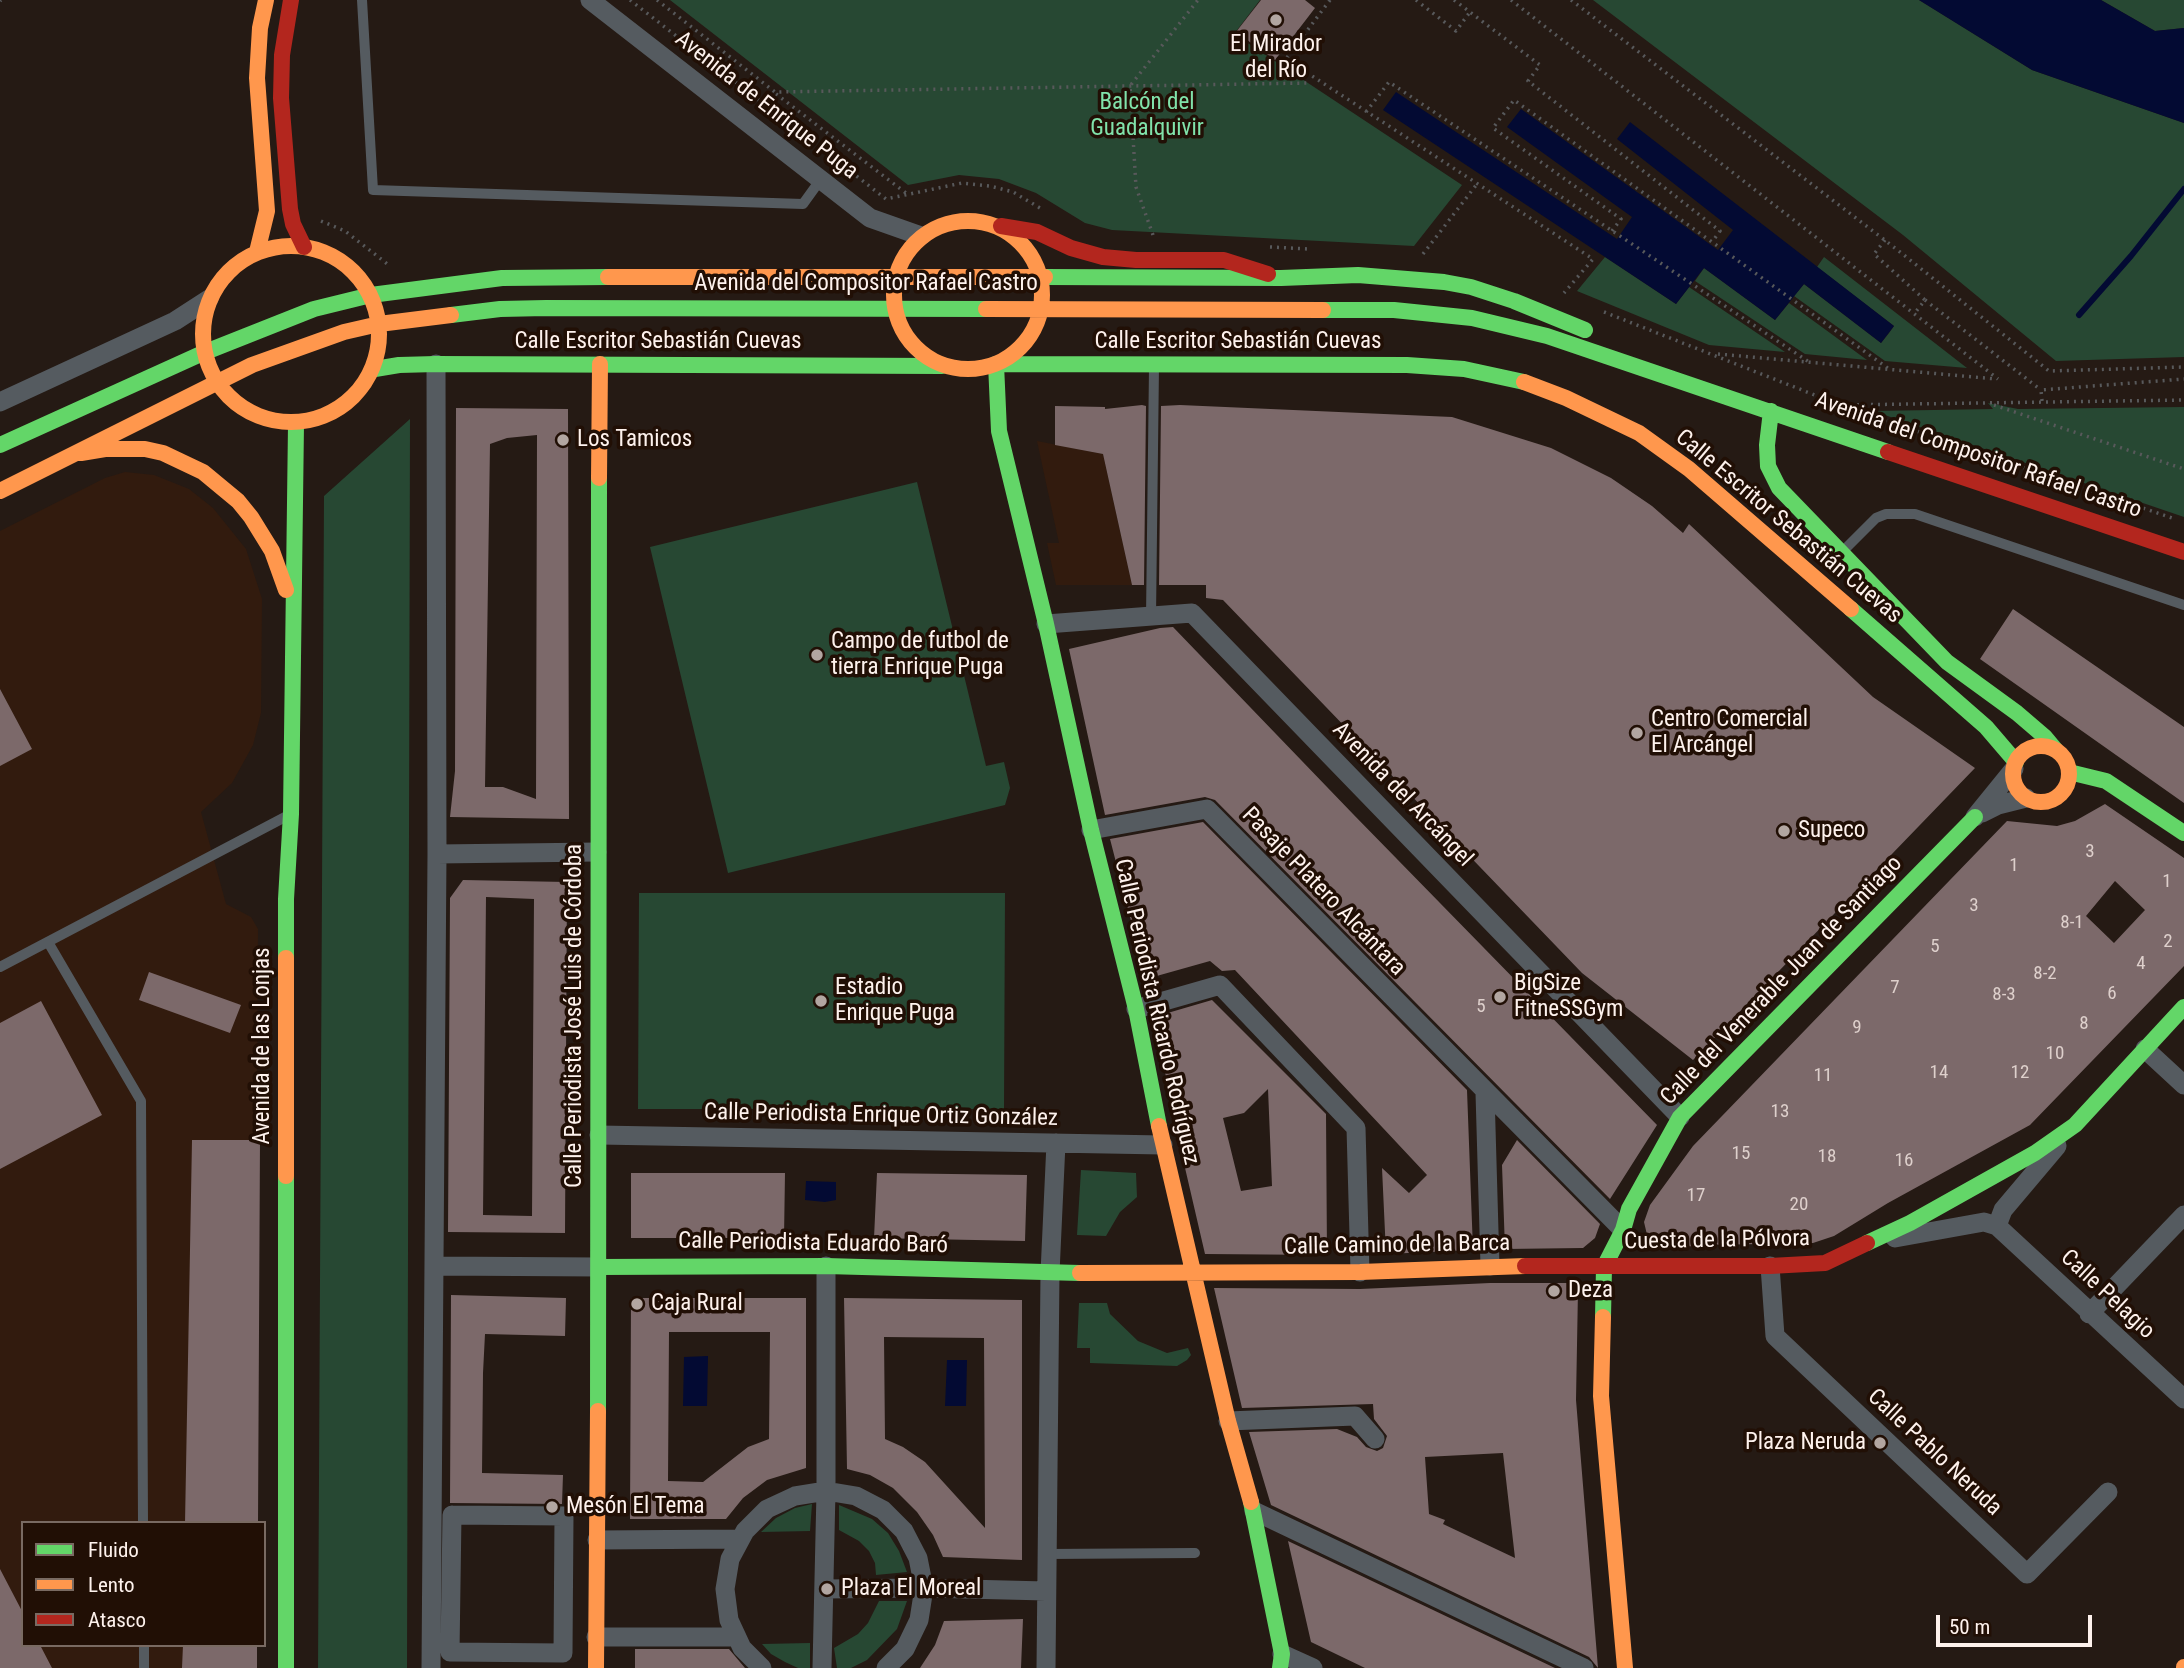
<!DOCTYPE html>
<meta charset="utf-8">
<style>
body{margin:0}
#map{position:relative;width:2184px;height:1668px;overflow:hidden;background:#251a14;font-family:"Roboto Condensed",sans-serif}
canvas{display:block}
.legend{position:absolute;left:21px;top:1521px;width:245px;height:126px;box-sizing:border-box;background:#210f05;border:2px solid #796a62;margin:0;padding:9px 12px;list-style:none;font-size:21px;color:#fef2ed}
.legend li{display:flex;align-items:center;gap:14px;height:35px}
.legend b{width:35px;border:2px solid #796a62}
.scale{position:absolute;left:1936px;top:1615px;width:156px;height:32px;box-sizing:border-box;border:4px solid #fef2ed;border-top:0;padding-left:9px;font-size:21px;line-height:24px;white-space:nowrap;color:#fef2ed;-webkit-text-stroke:5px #210f05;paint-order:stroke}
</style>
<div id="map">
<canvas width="2184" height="1668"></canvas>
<ul class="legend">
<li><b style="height:9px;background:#63d668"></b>Fluido</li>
<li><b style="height:9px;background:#ff974d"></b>Lento</li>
<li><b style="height:9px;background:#b3261e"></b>Atasco</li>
</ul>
<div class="scale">50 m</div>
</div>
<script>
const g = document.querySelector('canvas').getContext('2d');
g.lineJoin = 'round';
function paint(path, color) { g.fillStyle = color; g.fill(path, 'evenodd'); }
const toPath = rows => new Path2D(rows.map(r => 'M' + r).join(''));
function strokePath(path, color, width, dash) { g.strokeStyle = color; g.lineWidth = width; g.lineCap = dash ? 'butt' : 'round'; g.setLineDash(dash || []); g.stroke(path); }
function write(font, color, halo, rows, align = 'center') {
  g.font = font + ' "Roboto Condensed",sans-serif'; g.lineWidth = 7; g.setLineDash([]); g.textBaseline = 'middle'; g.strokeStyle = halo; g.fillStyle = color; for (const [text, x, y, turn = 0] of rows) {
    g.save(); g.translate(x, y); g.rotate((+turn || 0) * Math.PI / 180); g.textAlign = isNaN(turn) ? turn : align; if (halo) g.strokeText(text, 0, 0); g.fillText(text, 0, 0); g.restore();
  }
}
paint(toPath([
 [1037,441,1103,454,1132,585,1056,585,1047,543,1059,543],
 [125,472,154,475,189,489,213,508,246,549,262,599,261,713,253,745,232,783,201,812,226,904,251,917,258,929,255,1523,23,1523,23,1645,255,1645,255,1668,0,1668,0,531,105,478]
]), '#321b0e');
paint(toPath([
 [670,0,1260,0,1234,34,1462,185,1414,246,1112,230,1085,223,1036,193,999,179,959,175,908,185],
 [1593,0,1919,0,2032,70,2184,123,2184,357,2056,361,1903,235],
 [2101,0,2184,0,2184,28,2155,31],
 [1605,257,1676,304,1689,287,1785,352,1709,345,1577,291],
 [1824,257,1967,368,1885,361,1794,296,1804,284,1881,343,1889,333,1894,326,1817,267],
 [1704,268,1775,320,1789,303,1867,360,1805,354,1695,281],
 [1988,403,2018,409,2184,407,2184,517,1873,411,1993,409],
 [410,419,407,1668,318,1668,324,496],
 [917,482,986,766,1004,762,1010,788,1005,805,728,873,650,547],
 [639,893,1005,893,1004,1109,638,1109],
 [1081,1170,1136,1173,1137,1197,1120,1212,1106,1236,1077,1235],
 [1079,1303,1107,1303,1110,1314,1138,1341,1167,1353,1188,1348,1191,1355,1187,1360,1177,1366,1090,1363,1090,1348,1077,1348],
 [812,1504,810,1531,761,1532,776,1518,795,1508],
 [839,1505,872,1519,888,1533,899,1551,907,1572,876,1575,875,1563,869,1551,859,1541,839,1530],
 [879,1601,907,1601,897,1629,867,1660,851,1668,837,1668,834,1648,858,1634,868,1623],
 [810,1643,810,1668,798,1668,785,1662,771,1654,762,1644]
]), '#274833');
paint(toPath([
 [1919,0,2101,0,2155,31,2184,28,2184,123,2032,70],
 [1396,92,1617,239,1632,217,1507,127,1521,109,1718,250,1733,230,1617,139,1630,122,1894,326,1881,343,1804,284,1775,320,1704,268,1676,304,1383,110],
 [806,1181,836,1182,836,1200,825,1202,805,1200],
 [708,1356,707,1406,683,1406,684,1357],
 [947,1360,967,1360,966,1406,945,1406]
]), '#030a33');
strokePath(toPath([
 [2079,315,2131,256,2184,189]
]), '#030a33', 6);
paint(toPath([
 [1261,0,1305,0,1315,8,1275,60,1236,32],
 [1142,405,1146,406,1144,585,1132,585,1103,454,1055,445,1055,406,1105,407,1105,409],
 [1180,405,1452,417,1551,448,1611,478,1652,506,1683,533,1689,524,1873,697,1975,768,1693,1060,1582,973,1223,600,1206,598,1206,585,1159,585,1161,406],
 [456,408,568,409,569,819,450,817,455,771],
 [537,435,536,799,503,787,485,787,490,444,507,438],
 [2013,609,2184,727,2184,803,1980,659],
 [1173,627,1353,814,1657,1125,1610,1199,1215,800,1205,797,1105,815,1069,649,1160,628],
 [0,689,32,749,0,766],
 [2105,804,2184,858,2184,966,2030,1125,1888,1203,1834,1236,1813,1243,1708,1245,1666,1248,1648,1239,1644,1222,1650,1205,1693,1146,2007,821,2057,826,2075,821],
 [2115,881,2145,910,2114,943,2086,916],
 [1203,822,1467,1090,1473,1250,1386,1254,1382,1168,1409,1193,1427,1175,1235,970,1222,971,1210,961,1146,979,1110,839],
 [463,880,567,882,565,1233,448,1232,450,898],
 [486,897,534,899,532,1216,483,1215],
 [149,972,241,1005,230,1033,139,1000],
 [1212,1000,1326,1114,1327,1255,1205,1254,1179,1142,1154,1017],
 [1268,1089,1272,1186,1241,1191,1223,1118,1244,1113],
 [41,1001,102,1115,0,1169,0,1023],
 [192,1140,260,1140,258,1523,185,1523],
 [1517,1140,1600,1224,1595,1238,1583,1248,1505,1249,1502,1165],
 [631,1173,785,1173,784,1238,631,1238],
 [877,1173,1027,1175,1025,1241,874,1238],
 [1490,1283,1575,1283,1578,1290,1576,1400,1598,1668,1589,1657,1271,1505,1249,1432,1337,1429,1357,1437,1366,1447,1377,1451,1383,1448,1387,1436,1374,1419,1373,1404,1242,1408,1214,1288,1360,1289],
 [1503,1453,1515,1558,1443,1524,1445,1520,1429,1514,1425,1457],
 [451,1295,566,1298,565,1336,485,1334,483,1373,482,1473,563,1475,562,1504,450,1503],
 [631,1298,806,1298,806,1468,767,1480,743,1498,726,1519,630,1519],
 [669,1332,770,1332,769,1439,748,1447,703,1482,668,1481],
 [844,1298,1022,1300,1022,1560,943,1557,933,1535,917,1512,893,1488,870,1475,847,1469],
 [884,1337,984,1338,985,1528,925,1462,903,1447,885,1439],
 [1288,1541,1555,1668,1365,1668,1311,1642],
 [0,1569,23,1613,23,1645,40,1645,52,1668,0,1668],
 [1023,1619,1021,1668,920,1668,935,1645,944,1621],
 [183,1645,257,1645,257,1668,182,1668],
 [635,1649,729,1649,745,1668,635,1668]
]), '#7c696a');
strokePath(toPath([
 [630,0,886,199,962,183,990,186,1013,192,1040,208],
 [657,0,775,92,1307,83],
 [1330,0,1286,59,1593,259,1564,293],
 [1416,0,1456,31,1470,12],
 [1454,0,1540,65,1528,81,1720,231,1712,242],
 [1511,0,1998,379],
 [1571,0,1895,248,2049,371,2184,367],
 [0,1,1,0],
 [776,94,906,193],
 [1366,112,1389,82,1809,362],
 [321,221,345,231,390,266],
 [1612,231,1621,219,1493,128,1514,100,1889,369],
 [1153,235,1136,187,1130,86,1198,0],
 [1885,240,1874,254,1925,300,1914,314],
 [1270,247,1308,249],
 [1423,254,1477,184],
 [1925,300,2041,390],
 [1604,312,1840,405,2175,519],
 [1718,354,1996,379],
 [2042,401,2041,390,2184,379],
 [1843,405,2184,400],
 [1994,405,2184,469]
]), '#58595b', 3.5, [2, 5]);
strokePath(toPath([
 [362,0,373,190,803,204,821,179],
 [1843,551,1876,518,1886,514,1915,514,2184,605],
 [1151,617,1154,366],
 [48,942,141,1101,143,1523],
 [0,967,287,816],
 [1047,1554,1195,1553],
 [144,1645,144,1668]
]), '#555b60', 10);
strokePath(toPath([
 [590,0,870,218,921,236],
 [0,402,175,321,209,299],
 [1046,624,1192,613,1680,1117],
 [1982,813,1998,805,2026,798],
 [1975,817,2014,769],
 [1091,830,1207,809,1623,1230],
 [437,854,597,852],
 [1136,1009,1220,985,1356,1128,1360,1272],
 [2145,1049,2184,1085],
 [1485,1093,1490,1266],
 [599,1135,1163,1145],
 [1997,1226,2003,1210,2057,1146],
 [1895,1238,1984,1222,1997,1226,2184,1399],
 [434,1266,599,1267],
 [1770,1266,1775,1336,2027,1574,2108,1492],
 [2089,1314,2184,1215],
 [1228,1421,1355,1416,1375,1439],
 [1254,1511,1584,1668],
 [452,1515,564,1516,563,1653,450,1652,452,1515],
 [597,1540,740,1539],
 [824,1589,924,1588,1046,1591],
 [596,1637,737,1637],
 [1282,1654,1313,1668],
 [431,1668,437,854,436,364],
 [762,1668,742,1648,729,1620,725,1589,730,1559,745,1531,767,1509,795,1496,826,1491,856,1496,883,1510,904,1531,918,1558,924,1588,919,1620,905,1649,886,1668],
 [822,1668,826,1491,826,1266],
 [1046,1668,1050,1273,1056,1143]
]), '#555b60', 19);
strokePath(toPath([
 [1045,277,1281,278,1358,275,1444,282,1471,287,1514,301,1585,330],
 [1323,310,1394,310,1472,318,1547,336,1888,452],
 [451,315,500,309,546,308,986,309],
 [996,364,999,431,1046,624,1091,830,1136,1009,1159,1126],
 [996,364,1407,365,1464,369,1524,382],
 [375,369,399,365,436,364,942,366],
 [1771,411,1767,445,1768,466,1779,488,1947,662,2017,713,2045,737,2055,749],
 [0,445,203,353,314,309,371,295,502,278,608,277],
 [1851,609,1986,727,2016,762],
 [2069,772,2106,781,2184,833],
 [286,958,286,899,291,814,296,424],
 [286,1176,286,1668],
 [1867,1243,1910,1223,2035,1153,2075,1125,2184,1007],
 [599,1267,826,1266,1080,1273],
 [1603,1317,1604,1267,1623,1230,1629,1209,1680,1117,1975,817],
 [598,1411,599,478],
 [1251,1502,1282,1654,1280,1668]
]), '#63d668', 16);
strokePath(toPath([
 '894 295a74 74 0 1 1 148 0a74 74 0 1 1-148 0Z',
 '203 334a88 88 0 1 1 176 0a88 88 0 1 1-176 0Z',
 [257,252,267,211,257,78,260,28,266,0],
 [608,277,1045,277],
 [986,309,1323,310],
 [1524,382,1566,398,1639,433,1689,469,1851,609],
 [81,453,105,449,145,449,163,453,203,472,238,501,251,517,272,551,286,590],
 [599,478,600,364],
 [0,491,252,365,344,332,379,324,451,315],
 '2013 774a28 28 0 1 1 56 0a28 28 0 1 1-56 0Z',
 [286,958,286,1176],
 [1159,1126,1228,1421,1251,1502],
 [1080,1273,1360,1272,1525,1266],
 [1603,1317,1601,1396,1625,1668],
 [2184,1667,2184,1668],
 [596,1668,598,1411]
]), '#ff974d', 16);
strokePath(toPath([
 [291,0,282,55,281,98,290,209,293,224,304,247],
 [1001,226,1037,232,1071,248,1103,257,1136,260,1224,260,1268,274],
 [1888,452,2184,552],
 [1525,1266,1770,1266,1825,1263,1867,1243]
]), '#b3261e', 16);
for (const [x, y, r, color] of [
 [1276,20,7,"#b2a6a1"],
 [563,440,7,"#b2a6a1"],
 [817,655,7,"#b2a6a1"],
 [1637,733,7,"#b2a6a1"],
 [1784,831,7,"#b2a6a1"],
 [1500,997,7,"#b2a6a1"],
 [821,1001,7,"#b2a6a1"],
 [1554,1291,7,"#b2a6a1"],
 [637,1304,7,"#b2a6a1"],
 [1880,1443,7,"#b2a6a1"],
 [552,1507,7,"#b2a6a1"],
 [827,1589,7,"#b2a6a1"]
]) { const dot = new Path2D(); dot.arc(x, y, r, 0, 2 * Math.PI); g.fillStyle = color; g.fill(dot); strokePath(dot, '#210f05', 2.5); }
write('19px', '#ded0cc', null, [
 ["3",2090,852],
 ["1",2014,866],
 ["1",2167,882],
 ["3",1974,906],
 ["8-1",2072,923],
 ["2",2168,942],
 ["5",1935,947],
 ["4",2141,964],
 ["8-2",2045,974],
 ["7",1895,988],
 ["6",2112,994],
 ["8-3",2004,995],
 ["5",1481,1007],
 ["8",2084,1024],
 ["9",1857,1028],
 ["10",2055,1054],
 ["14",1939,1073],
 ["12",2020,1073],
 ["11",1823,1076],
 ["13",1780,1112],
 ["15",1741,1154],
 ["18",1827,1157],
 ["16",1904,1161],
 ["17",1696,1196],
 ["20",1799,1205]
]);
write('23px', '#fef2ed', '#210f05', [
 ["El Mirador",1276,45,"center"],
 ["del Río",1276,71,"center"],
 ["Los Tamicos",577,440],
 ["Campo de futbol de",831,642],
 ["tierra Enrique Puga",831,668],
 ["Centro Comercial",1651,720],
 ["El Arcángel",1651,746],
 ["Supeco",1798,831],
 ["BigSize",1514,984],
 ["FitneSSGym",1514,1010],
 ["Estadio",835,988],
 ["Enrique Puga",835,1014],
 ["Deza",1568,1291],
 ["Caja Rural",651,1304],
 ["Plaza Neruda",1866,1443,"right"],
 ["Mesón El Tema",566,1507],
 ["Plaza El Moreal",841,1589]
], 'left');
write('23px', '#81e3ab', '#210f05', [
 ["Balcón del",1147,103],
 ["Guadalquivir",1147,129]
]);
write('23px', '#fef2ed', '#210f05', [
 ["Avenida de Enrique Puga",766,106,38],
 ["Avenida del Compositor Rafael Castro",866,284],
 ["Calle Escritor Sebastián Cuevas",658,342],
 ["Calle Escritor Sebastián Cuevas",1238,342],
 ["Avenida del Compositor Rafael Castro",1978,456,19],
 ["Calle Escritor Sebastián Cuevas",1788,527,40],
 ["Avenida del Arcángel",1402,795,46],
 ["Pasaje Platero Alcántara",1323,892,46],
 ["Calle del Venerable Juan de Santiago",1782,981,-46],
 ["Calle Periodista Ricardo Rodríguez",1156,1012,77],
 ["Calle Periodista José Luis de Córdoba",575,1016,-90],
 ["Avenida de las Lonjas",263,1046,-90],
 ["Calle Periodista Enrique Ortiz González",881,1116,1],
 ["Cuesta de la Pólvora",1717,1241,-1],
 ["Calle Periodista Eduardo Baró",813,1244,1],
 ["Calle Camino de la Barca",1397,1246,-1],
 ["Calle Pelagio",2107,1295,43],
 ["Calle Pablo Neruda",1934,1453,43]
]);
</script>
